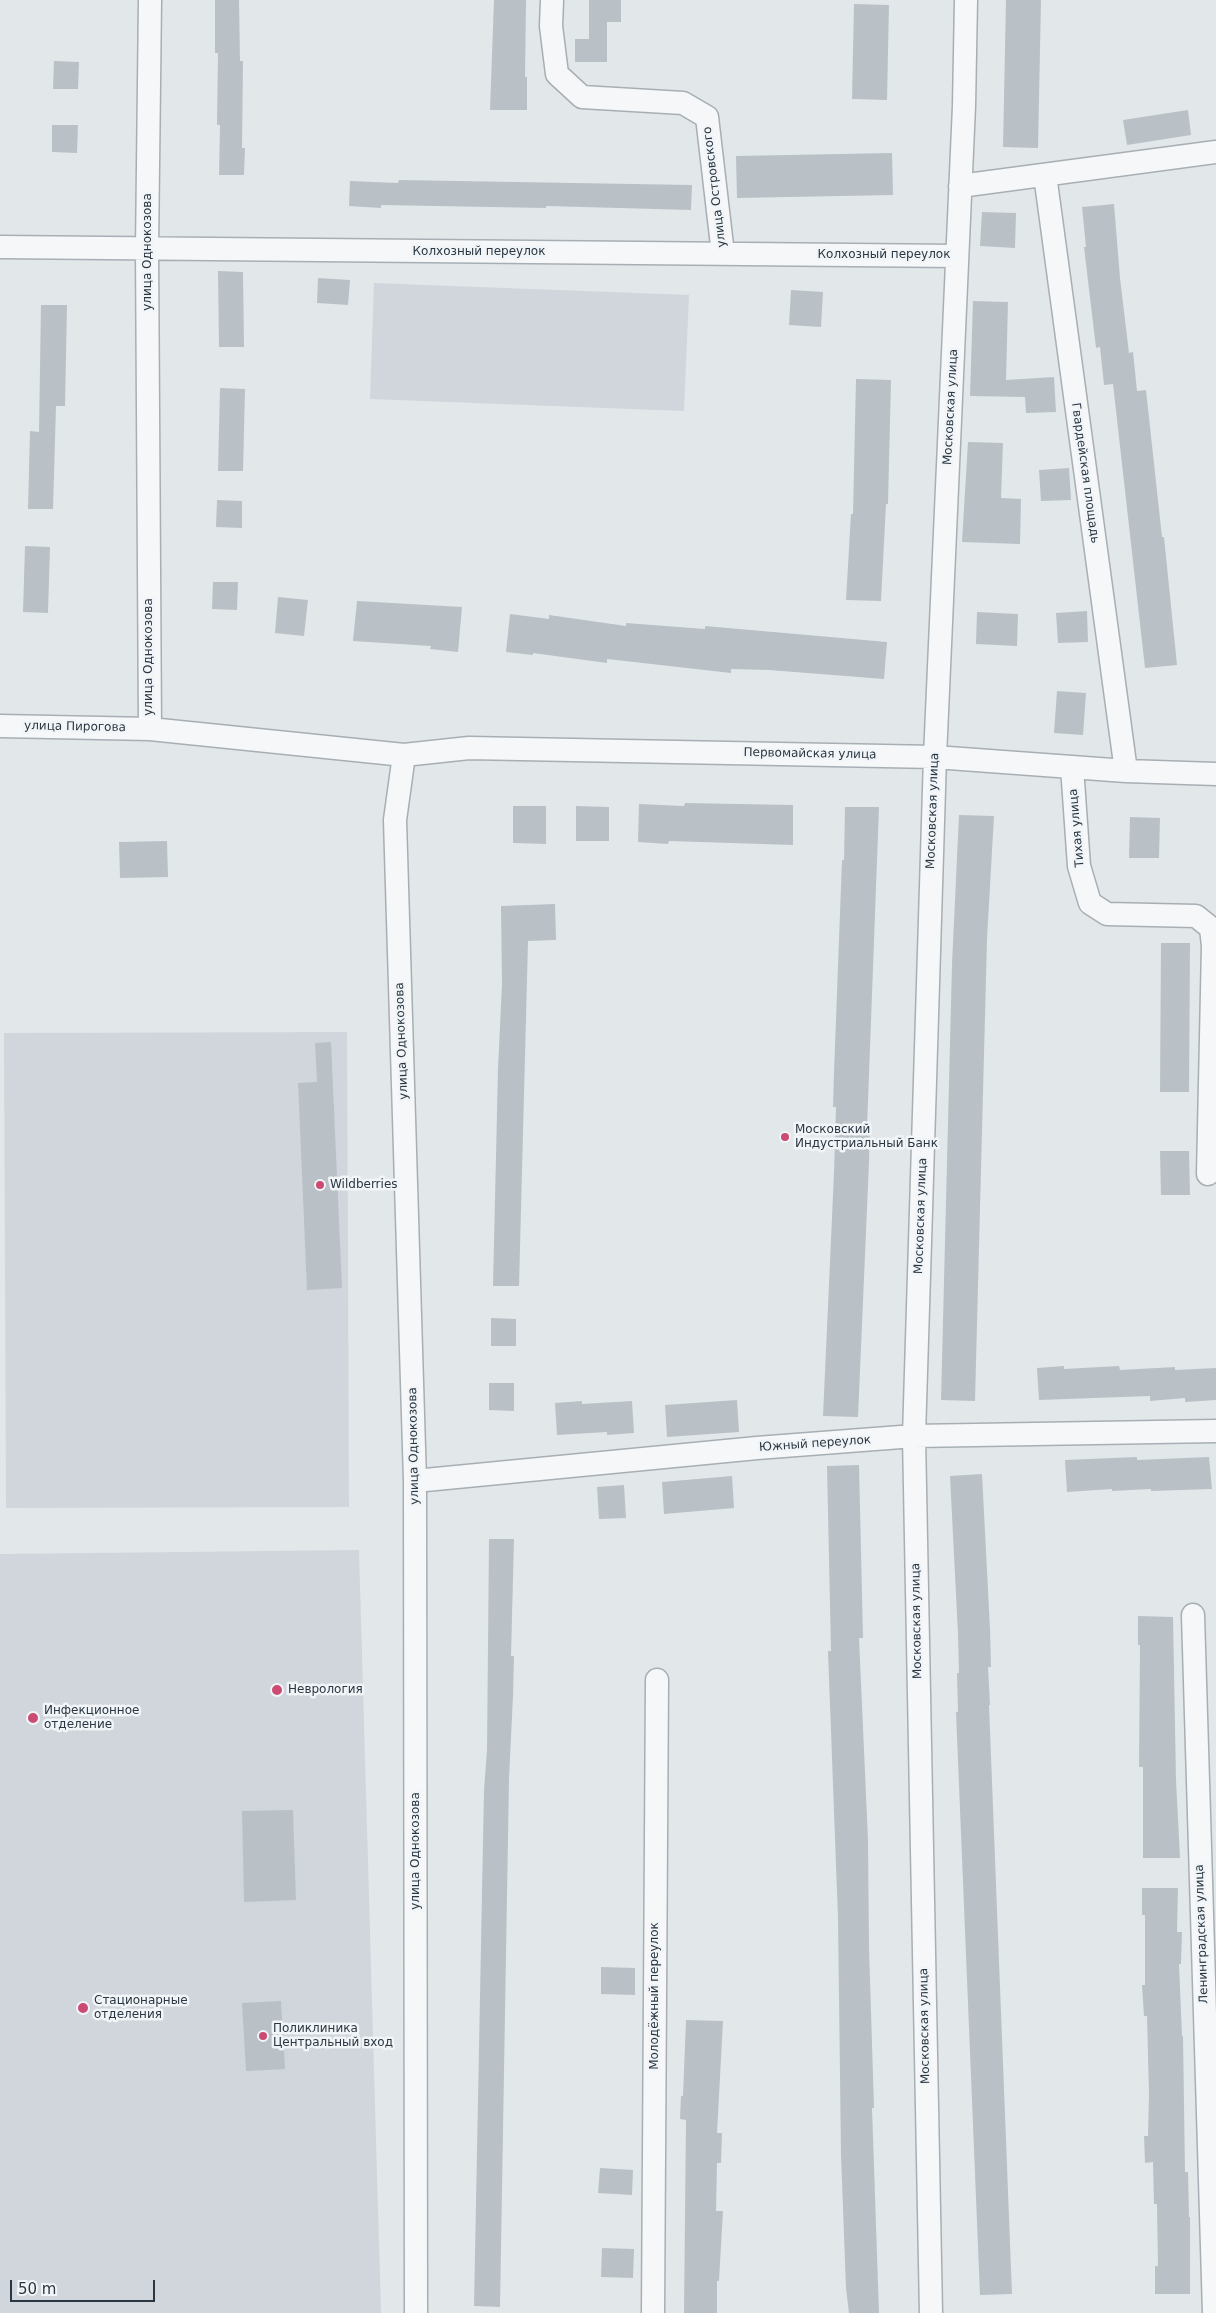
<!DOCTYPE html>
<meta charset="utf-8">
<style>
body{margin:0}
#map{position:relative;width:1216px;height:2313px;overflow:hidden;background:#e2e7ea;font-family:"DejaVu Sans",sans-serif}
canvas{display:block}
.scale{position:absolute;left:10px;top:2280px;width:145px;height:22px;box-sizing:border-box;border:2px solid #2a3742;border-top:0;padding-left:6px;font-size:15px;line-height:18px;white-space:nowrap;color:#2a3742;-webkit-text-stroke:4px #f2f5f8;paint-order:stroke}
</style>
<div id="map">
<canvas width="1216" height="2313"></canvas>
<div class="scale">50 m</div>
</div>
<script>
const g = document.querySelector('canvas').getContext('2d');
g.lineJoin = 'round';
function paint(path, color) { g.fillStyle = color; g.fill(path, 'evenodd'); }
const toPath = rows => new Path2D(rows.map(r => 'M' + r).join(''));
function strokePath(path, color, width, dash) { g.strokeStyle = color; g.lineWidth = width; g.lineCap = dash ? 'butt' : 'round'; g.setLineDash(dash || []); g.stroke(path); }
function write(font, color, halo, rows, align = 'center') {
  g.font = font + ' "DejaVu Sans",sans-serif'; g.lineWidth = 5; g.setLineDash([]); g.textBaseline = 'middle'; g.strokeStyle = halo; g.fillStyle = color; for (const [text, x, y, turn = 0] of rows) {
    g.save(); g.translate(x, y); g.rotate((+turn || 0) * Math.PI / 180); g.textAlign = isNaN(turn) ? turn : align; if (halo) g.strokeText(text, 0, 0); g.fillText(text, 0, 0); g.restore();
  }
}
paint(toPath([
 [374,283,689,295,684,411,370,399],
 [347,1032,349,1507,6,1508,4,1033],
 [359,1550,381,2313,0,2313,0,1554]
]), '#d0d6dc');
paint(toPath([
 [215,0,239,0,240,61,243,61,242,148,245,148,244,175,219,175,220,125,217,125,218,53,215,53],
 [494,0,526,0,525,77,527,77,527,110,490,110],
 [589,0,621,0,621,22,607,22,607,62,575,62,575,39,589,39],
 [1006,0,1041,0,1038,148,1003,147],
 [854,4,889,5,887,100,852,99],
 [54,61,79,62,78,89,53,89],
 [1188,110,1191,135,1127,145,1123,120],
 [52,125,78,125,77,153,52,152],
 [892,153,893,195,737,198,736,156],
 [399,180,692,185,691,210,546,206,546,208,381,205,381,208,349,206,350,181,398,183],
 [1114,204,1120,278,1129,353,1133,352,1137,391,1146,390,1162,537,1164,537,1177,665,1145,668,1113,384,1104,385,1100,347,1096,348,1084,247,1086,247,1082,207],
 [982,212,1016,213,1015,248,980,246],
 [218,271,243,272,244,347,219,347],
 [318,278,350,280,348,305,317,303],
 [791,290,823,292,821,327,789,325],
 [973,301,1008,302,1006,380,1054,377,1056,412,1026,413,1025,397,970,396],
 [41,305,67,305,65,406,56,406,53,509,28,509,30,431,39,432],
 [856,379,891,380,888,504,886,504,881,601,846,600,851,514,853,514],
 [220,388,245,389,243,471,218,471],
 [968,442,1003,443,1001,498,1021,499,1020,544,962,542],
 [1069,468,1071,500,1041,501,1039,470],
 [217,500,242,501,242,528,216,527],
 [25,546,50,547,48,613,23,612],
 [213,582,238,582,237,610,212,609],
 [278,597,308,600,304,636,275,633],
 [357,601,462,607,458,652,430,649,431,646,353,641],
 [1087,611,1088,642,1058,643,1056,613],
 [977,612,1018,614,1017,646,976,644],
 [510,614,549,619,549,615,626,626,626,623,705,629,705,626,887,642,884,679,769,670,731,669,731,673,607,659,607,663,533,653,533,655,506,652],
 [1057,691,1086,693,1083,735,1054,733],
 [685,803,793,805,793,845,669,841,668,844,638,842,639,804,684,806],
 [513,806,546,806,546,844,513,843],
 [576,806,609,807,609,841,576,841],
 [845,807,879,807,867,1128,870,1128,869,1162,858,1417,823,1416,834,1173,836,1107,833,1107,834,1072,842,860,844,860],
 [959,815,994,816,987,939,975,1401,941,1400,952,964],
 [1130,817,1160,818,1159,858,1129,858],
 [167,841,168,877,120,878,119,842],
 [555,904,556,940,528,941,519,1286,493,1286,498,1069,502,984,501,906],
 [1161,943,1190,943,1189,1092,1160,1092],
 [331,1042,342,1288,307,1290,298,1083,317,1082,315,1043],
 [1160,1151,1189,1151,1190,1195,1161,1195],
 [491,1318,516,1319,516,1346,491,1346],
 [1064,1366,1064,1369,1119,1366,1120,1370,1175,1367,1175,1370,1216,1368,1216,1400,1185,1402,1185,1398,1150,1401,1150,1396,1039,1400,1037,1368],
 [489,1383,514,1383,514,1411,489,1410],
 [737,1400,739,1432,667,1437,665,1405],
 [582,1401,582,1404,632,1401,634,1433,607,1435,607,1432,557,1435,555,1403],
 [1137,1457,1137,1460,1209,1457,1212,1489,1151,1491,1151,1489,1112,1491,1112,1489,1067,1492,1065,1460],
 [859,1465,863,1638,859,1638,868,1840,869,1947,874,2108,872,2108,879,2313,849,2313,846,2288,841,2155,838,1918,828,1651,831,1651,827,1466],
 [982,1474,990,1629,991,1667,988,1667,990,1705,989,1705,1012,2294,980,2295,956,1712,958,1712,957,1673,959,1673,958,1634,950,1476],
 [732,1476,734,1508,664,1514,662,1482],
 [624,1485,626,1518,599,1519,597,1487],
 [489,1539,514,1539,511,1656,514,1656,513,1696,509,1778,500,2307,474,2306,484,1790,487,1750],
 [1138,1616,1173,1617,1176,1780,1180,1858,1143,1858,1143,1767,1139,1767,1140,1645,1138,1645],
 [293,1810,296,1900,244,1902,242,1811],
 [1142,1888,1178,1888,1177,1932,1182,1932,1181,1964,1179,1964,1182,2036,1183,2036,1185,2172,1188,2172,1189,2217,1190,2217,1190,2294,1155,2294,1155,2266,1158,2266,1157,2204,1154,2204,1153,2162,1145,2163,1144,2136,1148,2136,1149,2094,1147,2016,1144,2016,1142,1985,1145,1985,1145,1915,1142,1915],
 [601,1967,635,1968,635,1995,601,1994],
 [281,2001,285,2069,246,2071,242,2003],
 [686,2020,723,2021,717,2133,722,2133,721,2163,717,2163,716,2211,723,2211,719,2281,717,2281,717,2313,684,2313,686,2120,680,2119,681,2096,683,2096],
 [600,2168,633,2170,632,2195,598,2193],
 [602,2248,634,2249,633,2278,601,2277]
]), '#b9c1c7');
const minor = toPath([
 [552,0,551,26,557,74,582,97,683,103,707,117,723,254],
 [1045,175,1126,771],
 [960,186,1216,152],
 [0,247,957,256],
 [0,726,150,729,404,755,395,820,415,1481,416,2313],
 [150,729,147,249,150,0],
 [404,755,469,748,935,757,1126,771,1216,774],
 [1072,767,1079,866,1090,903,1107,914,1196,916,1211,928,1213,946,1208,1174],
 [415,1481,757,1448,914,1436,1216,1431],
 [1193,1615,1214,2313],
 [653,2313,657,1680],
 [931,2313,914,1436,935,757,964,106,966,0]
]);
strokePath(minor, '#a7afb4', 25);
strokePath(minor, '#f5f7f9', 22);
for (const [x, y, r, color] of [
 [785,1137,5,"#cc4b72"],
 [320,1185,5,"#cc4b72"],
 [277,1690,6,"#cc4b72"],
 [33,1718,6,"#cc4b72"],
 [83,2008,6,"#cc4b72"],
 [263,2036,5,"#cc4b72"]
]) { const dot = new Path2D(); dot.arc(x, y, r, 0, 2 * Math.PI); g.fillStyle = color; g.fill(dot); strokePath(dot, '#f2f5f8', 2); }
write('12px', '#2a3742', '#f2f5f8', [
 ["улица Островского",715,187,-97],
 ["улица Однокозова",148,252,-90],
 ["Колхозный переулок",479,252],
 ["Колхозный переулок",884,255],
 ["Московская улица",951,407,-87],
 ["Гвардейская площадь",1085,473,82],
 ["улица Однокозова",149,657,-90],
 ["улица Пирогова",75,727,1],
 ["Первомайская улица",810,754,1],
 ["Московская улица",933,811,-88],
 ["Тихая улица",1077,828,-95],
 ["улица Однокозова",402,1041,-92],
 ["Московская улица",921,1216,-88],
 ["Южный переулок",815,1444,-4],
 ["улица Однокозова",414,1446,-91],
 ["Московская улица",917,1621,-91],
 ["улица Однокозова",416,1851,-90],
 ["Ленинградская улица",1202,1934,-92],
 ["Молодёжный переулок",655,1996,-90],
 ["Московская улица",925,2026,-91]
]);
write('12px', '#2a3742', '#f2f5f8', [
 ["Московский",795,1130],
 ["Индустриальный Банк",795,1144],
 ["Wildberries",330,1185],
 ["Неврология",288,1690],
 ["Инфекционное",44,1711],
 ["отделение",44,1725],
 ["Стационарные",94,2001],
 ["отделения",94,2015],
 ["Поликлиника",273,2029],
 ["Центральный вход",273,2043]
], 'left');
</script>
